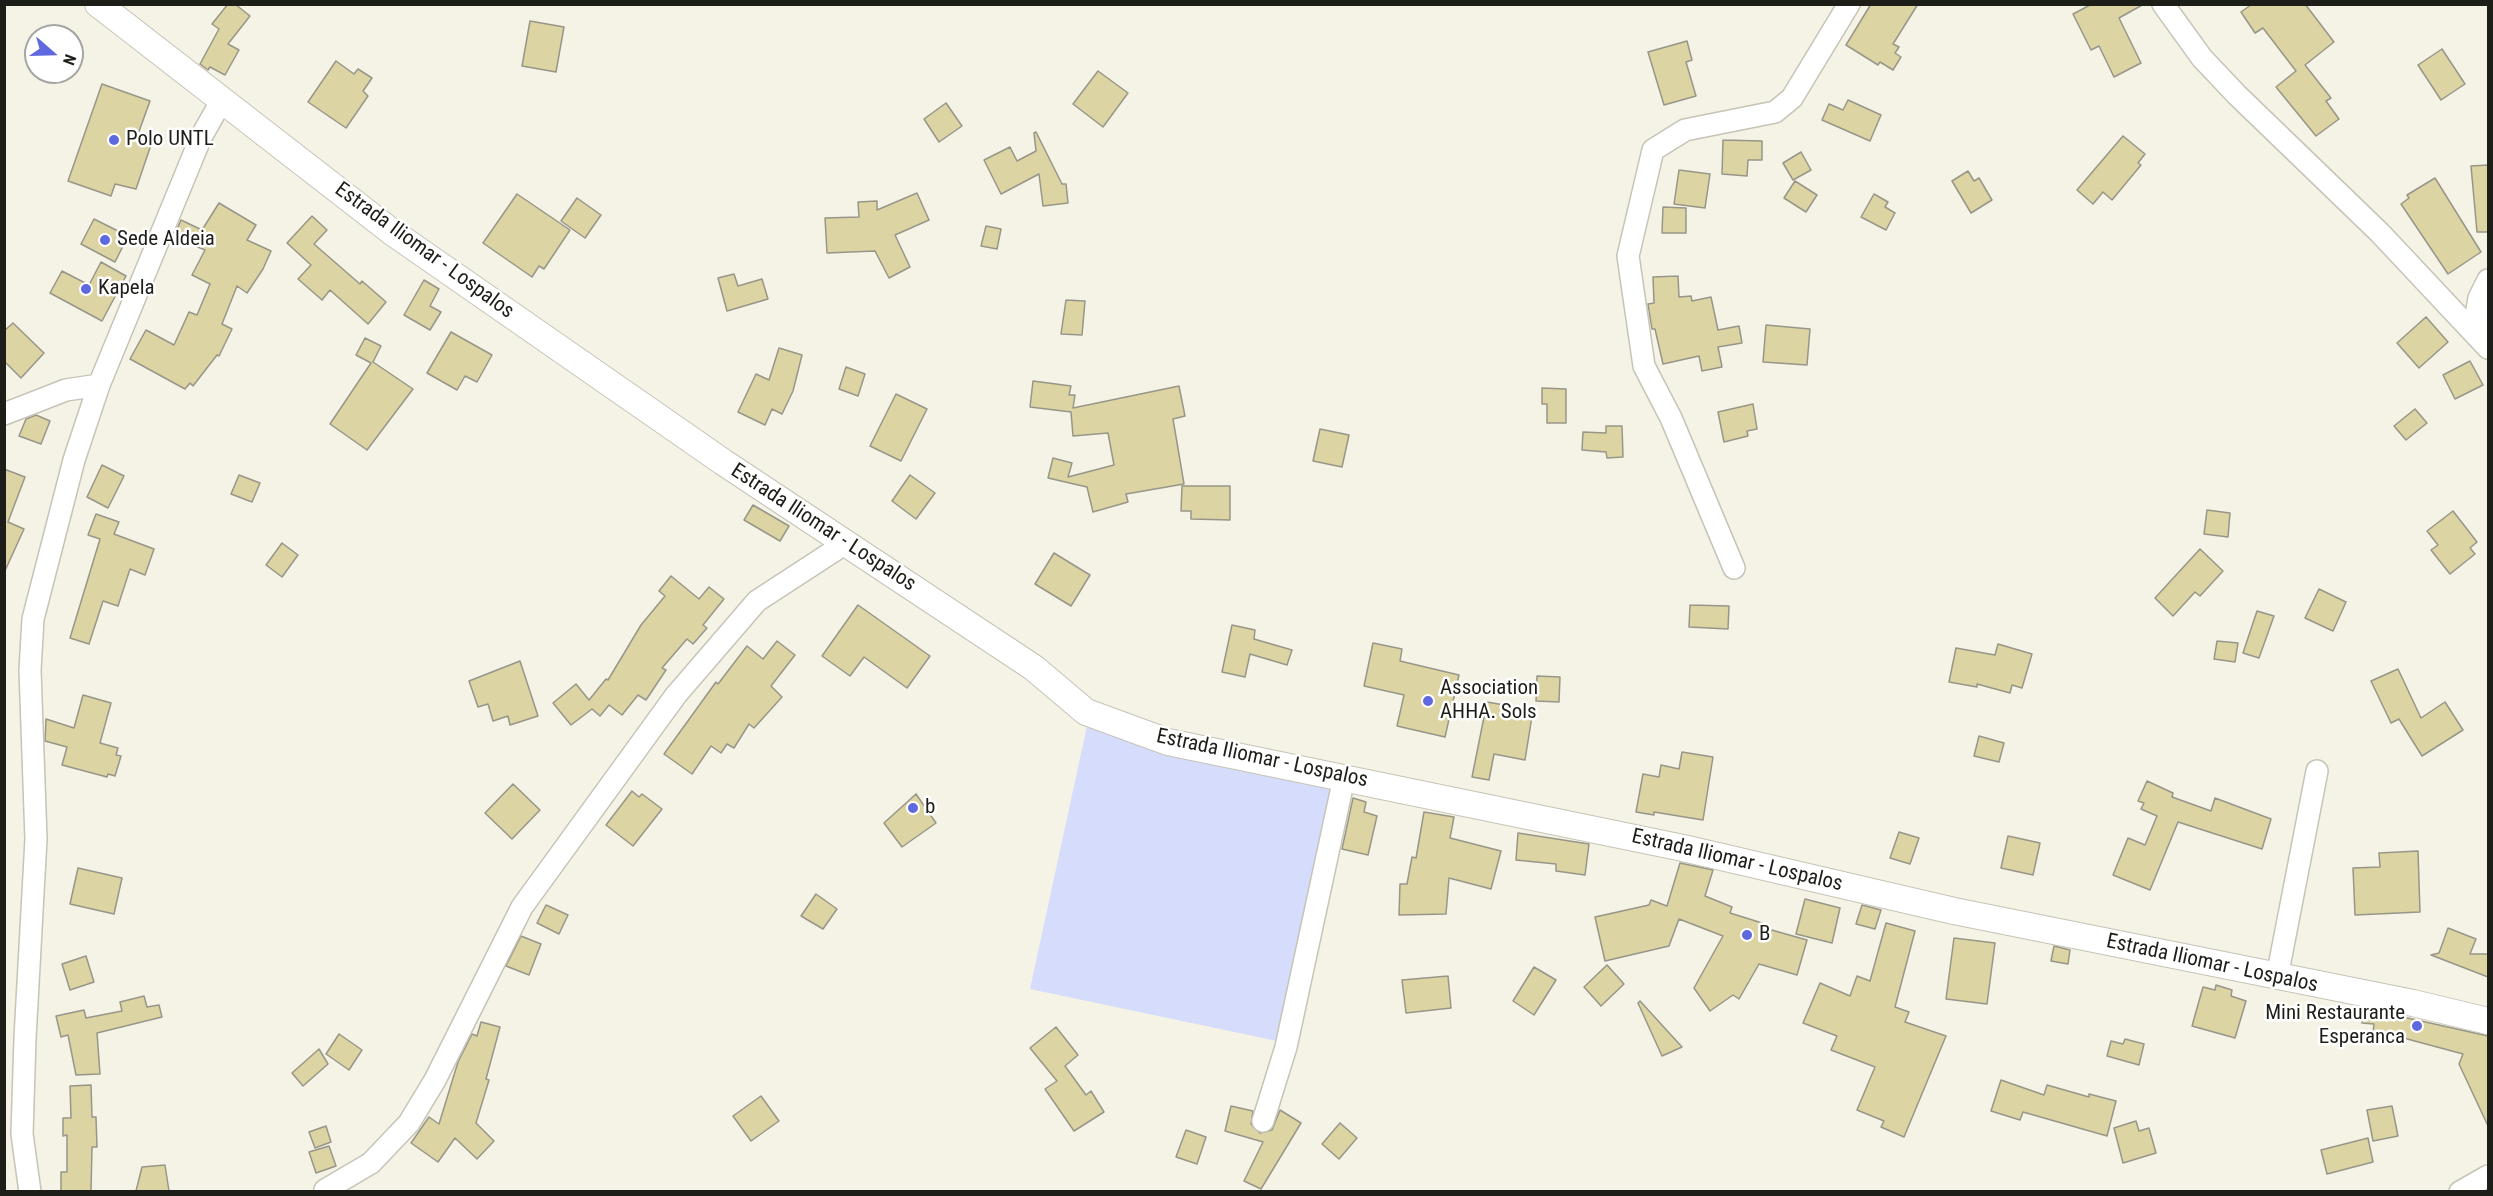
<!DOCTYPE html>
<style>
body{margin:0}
#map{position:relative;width:2493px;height:1196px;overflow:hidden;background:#f5f3e5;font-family:"Roboto Condensed",sans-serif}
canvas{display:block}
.frame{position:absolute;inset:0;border:6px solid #1e1e19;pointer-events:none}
.north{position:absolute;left:24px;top:24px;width:60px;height:60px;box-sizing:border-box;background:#fff;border:2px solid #a5a5a3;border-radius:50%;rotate:110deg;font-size:16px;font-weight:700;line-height:24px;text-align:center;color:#1e1e19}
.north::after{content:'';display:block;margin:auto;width:21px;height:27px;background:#5e68df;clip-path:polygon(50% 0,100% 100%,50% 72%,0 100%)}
</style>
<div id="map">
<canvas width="2493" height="1196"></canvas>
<div class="frame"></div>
<div class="north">N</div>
</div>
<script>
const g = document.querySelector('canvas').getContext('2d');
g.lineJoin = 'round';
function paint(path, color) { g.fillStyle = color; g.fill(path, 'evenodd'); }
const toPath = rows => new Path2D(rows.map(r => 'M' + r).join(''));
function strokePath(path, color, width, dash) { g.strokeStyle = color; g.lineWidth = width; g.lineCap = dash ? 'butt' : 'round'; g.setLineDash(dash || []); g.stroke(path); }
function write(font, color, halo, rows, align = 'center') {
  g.font = font + ' "Roboto Condensed",sans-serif'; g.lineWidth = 5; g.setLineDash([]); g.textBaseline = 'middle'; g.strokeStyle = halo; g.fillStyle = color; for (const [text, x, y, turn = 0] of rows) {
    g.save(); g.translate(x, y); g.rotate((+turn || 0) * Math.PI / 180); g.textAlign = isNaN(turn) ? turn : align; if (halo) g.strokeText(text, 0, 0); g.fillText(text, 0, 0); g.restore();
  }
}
paint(toPath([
 [1087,726,1333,779,1277,1041,1030,989]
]), '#d5dcfc');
const building = toPath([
 [228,4,235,4,250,16,228,44,239,50,225,75,210,67,208,70,200,64,219,29,212,24,228,4],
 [1871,4,1918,4,1893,44,1899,47,1895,53,1901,57,1893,70,1880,62,1878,65,1846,45,1871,4],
 [2092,4,2144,4,2119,18,2141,63,2114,77,2099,46,2091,50,2073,14,2092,4],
 [2252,4,2305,4,2334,42,2305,65,2331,98,2326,101,2339,119,2316,136,2276,87,2296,71,2263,28,2255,33,2241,12,2252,4],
 [530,21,564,27,556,72,522,66,530,21],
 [1687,41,1692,60,1686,62,1696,96,1664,105,1648,52,1687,41],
 [2442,49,2465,84,2441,100,2418,65,2442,49],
 [336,61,354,74,358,69,372,78,363,91,368,96,346,128,308,102,336,61],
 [1098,71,1128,93,1103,127,1073,104,1098,71],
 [102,84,150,101,137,137,152,142,136,189,115,184,111,196,68,181,102,84],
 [1848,100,1881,115,1870,141,1822,120,1829,104,1843,110,1848,100],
 [946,103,962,126,939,142,924,119,946,103],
 [1036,132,1062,184,1066,184,1068,203,1043,206,1039,174,1001,194,984,160,1010,147,1017,161,1036,151,1034,133,1036,132],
 [2123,136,2145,154,2138,163,2141,165,2112,200,2103,192,2093,204,2077,190,2123,136],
 [1723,140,1762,141,1762,160,1748,160,1747,176,1722,174,1723,140],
 [1801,152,1811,170,1793,180,1783,163,1801,152],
 [2488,165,2488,232,2477,232,2471,166,2488,165],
 [1679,170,1710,174,1705,208,1674,204,1679,170],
 [1968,171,1974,181,1979,178,1992,200,1971,213,1952,181,1968,171],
 [2435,178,2481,252,2448,274,2401,204,2409,198,2407,195,2435,178],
 [1795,181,1817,195,1806,212,1784,198,1795,181],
 [917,193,929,220,895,235,910,267,889,278,875,251,827,253,825,218,859,217,858,202,877,201,877,210,917,193],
 [517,194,570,230,544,269,539,266,532,277,483,243,517,194],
 [1874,194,1888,202,1885,207,1895,213,1886,230,1861,217,1874,194],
 [577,198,601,215,585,238,561,221,577,198],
 [219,203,256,225,247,240,271,251,263,269,247,293,237,286,222,324,232,329,219,356,217,355,193,386,190,383,185,389,130,359,146,330,174,345,189,312,197,315,210,284,192,275,205,250,174,237,181,220,202,230,219,203],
 [1663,207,1686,208,1686,233,1662,233,1663,207],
 [312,216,327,230,314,244,360,284,362,281,386,302,368,324,330,290,322,300,298,279,311,265,287,243,312,216],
 [94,219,128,236,115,262,81,244,94,219],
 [986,226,1001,229,997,249,981,246,986,226],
 [101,262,126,276,102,321,50,293,62,271,89,285,101,262],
 [734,274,738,286,762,279,768,299,727,311,718,278,734,274],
 [1678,276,1679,297,1691,296,1692,301,1711,297,1718,330,1739,326,1742,343,1718,347,1722,367,1702,371,1699,356,1663,364,1655,329,1652,329,1648,304,1654,303,1653,277,1678,276],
 [424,280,439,289,430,306,441,312,430,330,404,315,424,280],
 [1066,300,1085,301,1082,335,1061,334,1066,300],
 [2426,317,2448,342,2419,368,2397,343,2426,317],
 [13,323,44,353,21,378,4,361,4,331,13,323],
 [1766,325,1810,329,1807,365,1763,362,1766,325],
 [451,332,492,355,477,382,465,376,457,390,427,373,451,332],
 [365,338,381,346,373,362,413,389,367,450,330,424,371,363,356,355,365,338],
 [779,348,802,355,793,391,782,414,772,409,765,425,738,412,756,374,769,380,779,348],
 [2470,361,2483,385,2455,399,2443,375,2470,361],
 [846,367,865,374,858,396,839,389,846,367],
 [1033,381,1071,386,1069,395,1075,395,1073,408,1179,386,1185,416,1173,419,1184,484,1126,494,1128,502,1093,512,1087,487,1048,478,1053,458,1072,463,1068,477,1114,465,1108,433,1073,436,1071,412,1030,407,1033,381],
 [1542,388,1566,389,1566,423,1547,423,1547,404,1542,404,1542,388],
 [896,394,927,409,901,461,870,446,896,394],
 [1753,404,1757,429,1747,431,1748,436,1724,442,1718,412,1753,404],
 [2415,409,2427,423,2406,440,2394,426,2415,409],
 [36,415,50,421,41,444,19,436,26,419,36,415],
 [1606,426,1622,426,1623,457,1607,458,1606,452,1582,450,1583,432,1606,433,1606,426],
 [1320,429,1349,435,1342,467,1313,461,1320,429],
 [102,465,124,476,108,508,87,497,102,465],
 [4,469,25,477,8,522,24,529,4,573,4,469],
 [239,475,260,483,252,502,231,494,239,475],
 [910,475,935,493,916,519,892,501,910,475],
 [1182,486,1230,486,1230,520,1191,519,1191,511,1181,511,1182,486],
 [753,505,789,526,780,541,744,520,753,505],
 [2207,510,2230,513,2228,537,2204,534,2207,510],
 [2453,511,2477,542,2470,548,2475,554,2450,574,2431,550,2438,545,2427,531,2453,511],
 [96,514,119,522,114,534,154,549,145,575,130,569,118,606,103,601,89,644,70,638,100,539,88,535,96,514],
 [282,543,298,555,282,577,266,565,282,543],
 [2200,549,2223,571,2200,596,2195,592,2173,616,2155,598,2200,549],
 [1054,553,1090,575,1071,606,1035,584,1054,553],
 [671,576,699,599,709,587,724,599,703,625,707,628,693,644,687,639,662,668,666,670,646,700,638,695,622,715,609,705,600,716,592,709,571,725,553,703,576,684,589,700,606,679,608,680,641,625,665,596,659,591,671,576],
 [2319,589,2346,602,2333,631,2305,618,2319,589],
 [858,605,930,656,907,688,864,657,850,676,822,656,858,605],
 [1690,605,1729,606,1728,629,1689,627,1690,605],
 [2257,611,2274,616,2259,658,2243,653,2257,611],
 [1232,625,1255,630,1254,639,1292,650,1287,665,1250,654,1245,677,1222,672,1232,625],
 [777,641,795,655,771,686,782,697,754,728,749,724,734,748,727,744,721,753,711,746,692,774,664,754,716,682,718,684,747,646,763,659,777,641],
 [2217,641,2238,643,2235,662,2214,659,2217,641],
 [1373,643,1402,649,1400,661,1459,675,1445,737,1397,726,1404,695,1364,686,1373,643],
 [1998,644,2032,654,2022,688,2012,685,2010,693,1977,684,1977,687,1949,682,1956,648,1995,655,1998,644],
 [520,661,538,716,510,725,508,716,493,721,488,704,478,707,469,681,520,661],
 [2398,669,2421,718,2445,702,2463,730,2422,756,2399,719,2391,723,2371,681,2398,669],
 [1537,676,1560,677,1559,702,1536,701,1537,676],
 [83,695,111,703,100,743,118,748,116,755,121,756,115,776,108,774,107,777,62,765,67,747,45,741,46,719,74,728,83,695],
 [1487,702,1533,710,1525,760,1494,754,1489,780,1472,777,1487,702],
 [1979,736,2004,743,1999,762,1974,756,1979,736],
 [1682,752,1713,757,1703,820,1654,812,1654,815,1636,812,1643,774,1659,777,1661,765,1679,769,1682,752],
 [2147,781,2173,793,2172,797,2211,811,2215,798,2271,819,2262,849,2178,822,2150,890,2113,875,2128,838,2145,845,2157,816,2141,809,2144,803,2138,801,2147,781],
 [513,784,540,810,512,839,485,813,513,784],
 [632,791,639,797,642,794,662,809,633,846,606,825,632,791],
 [916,794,936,823,902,847,884,823,916,794],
 [1353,798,1366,802,1364,812,1377,816,1368,855,1342,849,1353,798],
 [1424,812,1454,817,1450,838,1501,851,1491,889,1449,878,1446,914,1399,915,1400,884,1407,884,1412,857,1416,858,1424,812],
 [1899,832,1919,838,1910,864,1890,858,1899,832],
 [1518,833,1589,844,1585,875,1556,871,1556,864,1516,860,1518,833],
 [2008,836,2040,843,2033,875,2001,868,2008,836],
 [2418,851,2420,912,2355,915,2353,868,2380,867,2379,853,2418,851],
 [1680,863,1713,870,1705,896,1732,907,1730,913,1762,923,1761,927,1807,940,1797,975,1759,964,1739,999,1733,995,1710,1011,1694,988,1723,936,1679,919,1669,946,1605,961,1595,917,1649,905,1651,900,1667,906,1680,863],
 [78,868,122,878,114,914,70,904,78,868],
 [816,894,837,909,823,929,801,916,816,894],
 [1805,899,1840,908,1832,943,1796,934,1805,899],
 [546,905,568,915,559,934,537,923,546,905],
 [1862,905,1881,910,1875,929,1856,924,1862,905],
 [1886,923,1915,931,1895,1007,1909,1012,1905,1022,1946,1036,1904,1137,1881,1127,1884,1121,1857,1110,1875,1067,1831,1050,1837,1036,1803,1023,1820,983,1850,996,1857,976,1870,981,1886,923],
 [2448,928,2476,939,2470,954,2488,954,2488,977,2431,955,2439,953,2448,928],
 [521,936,541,944,529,975,506,966,521,936],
 [1954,938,1995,943,1987,1004,1946,999,1954,938],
 [2054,946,2070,950,2068,964,2051,961,2054,946],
 [86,956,94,982,70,990,62,964,86,956],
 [1607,965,1624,984,1601,1006,1584,987,1607,965],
 [1534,967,1556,980,1534,1015,1513,1001,1534,967],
 [1448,976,1451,1008,1406,1013,1402,980,1448,976],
 [2216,985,2232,990,2231,996,2246,1001,2235,1038,2192,1026,2203,987,2215,990,2216,985],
 [144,996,147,1007,159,1005,162,1017,97,1033,100,1074,76,1075,68,1035,61,1037,56,1016,84,1010,86,1018,122,1011,120,1002,144,996],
 [1640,1001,1682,1047,1662,1056,1638,1003,1640,1001],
 [2363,1008,2488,1036,2488,1126,2459,1064,2463,1054,2385,1033,2373,1032,2374,1024,2362,1023,2363,1008],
 [481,1022,500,1027,486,1079,489,1080,476,1123,494,1141,477,1159,455,1138,438,1162,411,1143,429,1117,439,1124,458,1062,472,1034,477,1036,481,1022],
 [1056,1027,1078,1055,1065,1066,1086,1095,1091,1091,1104,1112,1074,1131,1045,1089,1057,1081,1030,1048,1056,1027],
 [339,1034,362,1050,349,1070,326,1054,339,1034],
 [2125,1039,2144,1044,2139,1065,2107,1056,2111,1041,2123,1044,2125,1039],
 [319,1049,328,1064,303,1086,292,1073,319,1049],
 [2001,1080,2044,1095,2047,1085,2089,1097,2089,1094,2116,1101,2107,1136,2023,1112,2020,1120,1991,1111,2001,1080],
 [91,1085,92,1117,96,1117,97,1147,92,1147,91,1191,61,1191,61,1172,67,1172,67,1135,63,1136,63,1118,71,1118,70,1086,91,1085],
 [761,1096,779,1121,751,1141,733,1116,761,1096],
 [1231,1106,1253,1111,1251,1124,1260,1133,1272,1130,1280,1110,1301,1123,1261,1189,1244,1181,1263,1142,1225,1131,1231,1106],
 [2392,1106,2398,1136,2373,1141,2367,1110,2392,1106],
 [2136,1121,2139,1131,2149,1128,2156,1153,2123,1163,2114,1128,2136,1121],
 [1340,1123,1357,1138,1339,1159,1322,1144,1340,1123],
 [326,1126,331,1142,315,1148,309,1132,326,1126],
 [1186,1130,1206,1137,1197,1164,1176,1157,1186,1130],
 [2368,1138,2373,1162,2327,1174,2321,1150,2368,1138],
 [329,1146,336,1166,316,1173,309,1152,329,1146],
 [165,1165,169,1191,136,1191,142,1167,165,1165]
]);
paint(building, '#dcd4a2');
strokePath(building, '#979689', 1.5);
const minor = toPath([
 [2163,4,2202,58,2237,95,2380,233,2488,348],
 [2482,339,2476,315,2479,298,2488,280],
 [4,414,66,390,99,385],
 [1734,568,1671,418,1644,366,1628,256,1653,150,1685,130,1775,112,1792,98,1849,4],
 [2277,977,2317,771],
 [1263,1121,1286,1047,1344,778],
 [325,1190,371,1163,409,1123,435,1080,522,907,676,695,757,601,846,543],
 [30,1192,22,1134,25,1038,36,839,30,670,33,619,74,460,99,385,201,137,222,100],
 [2460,1192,2488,1176]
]);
const tertiary = toPath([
 [98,4,392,232,723,462,1034,668,1086,712,1168,742,1683,848,1954,911,2413,1003,2488,1021]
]);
strokePath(minor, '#c6c4b7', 24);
strokePath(tertiary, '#c6c4b7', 28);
strokePath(minor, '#fff', 21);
strokePath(tertiary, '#fff', 26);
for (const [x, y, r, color] of [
 [114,140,6,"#5e68df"],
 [105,240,6,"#5e68df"],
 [86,289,6,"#5e68df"],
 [1428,701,6,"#5e68df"],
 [913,808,6,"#5e68df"],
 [1747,935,6,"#5e68df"],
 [2417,1026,6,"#5e68df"]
]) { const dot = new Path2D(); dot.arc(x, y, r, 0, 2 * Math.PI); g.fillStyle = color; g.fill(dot); strokePath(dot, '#fff', 2); }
write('21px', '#1e1e19', '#fff', [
 ["Polo UNTL",126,140],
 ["Sede Aldeia",117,240],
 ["Kapela",98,289],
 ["Association",1440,689],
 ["AHHA. Sols",1440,713],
 ["b",925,808],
 ["B",1759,935],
 ["Mini Restaurante",2405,1014,"right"],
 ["Esperanca",2405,1038,"right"]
], 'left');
write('21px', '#1e1e19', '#fff', [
 ["Estrada Iliomar - Lospalos",424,251,36],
 ["Estrada Iliomar - Lospalos",823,528,33],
 ["Estrada Iliomar - Lospalos",1262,759,12],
 ["Estrada Iliomar - Lospalos",1737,861,13],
 ["Estrada Iliomar - Lospalos",2212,964,12]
]);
</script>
